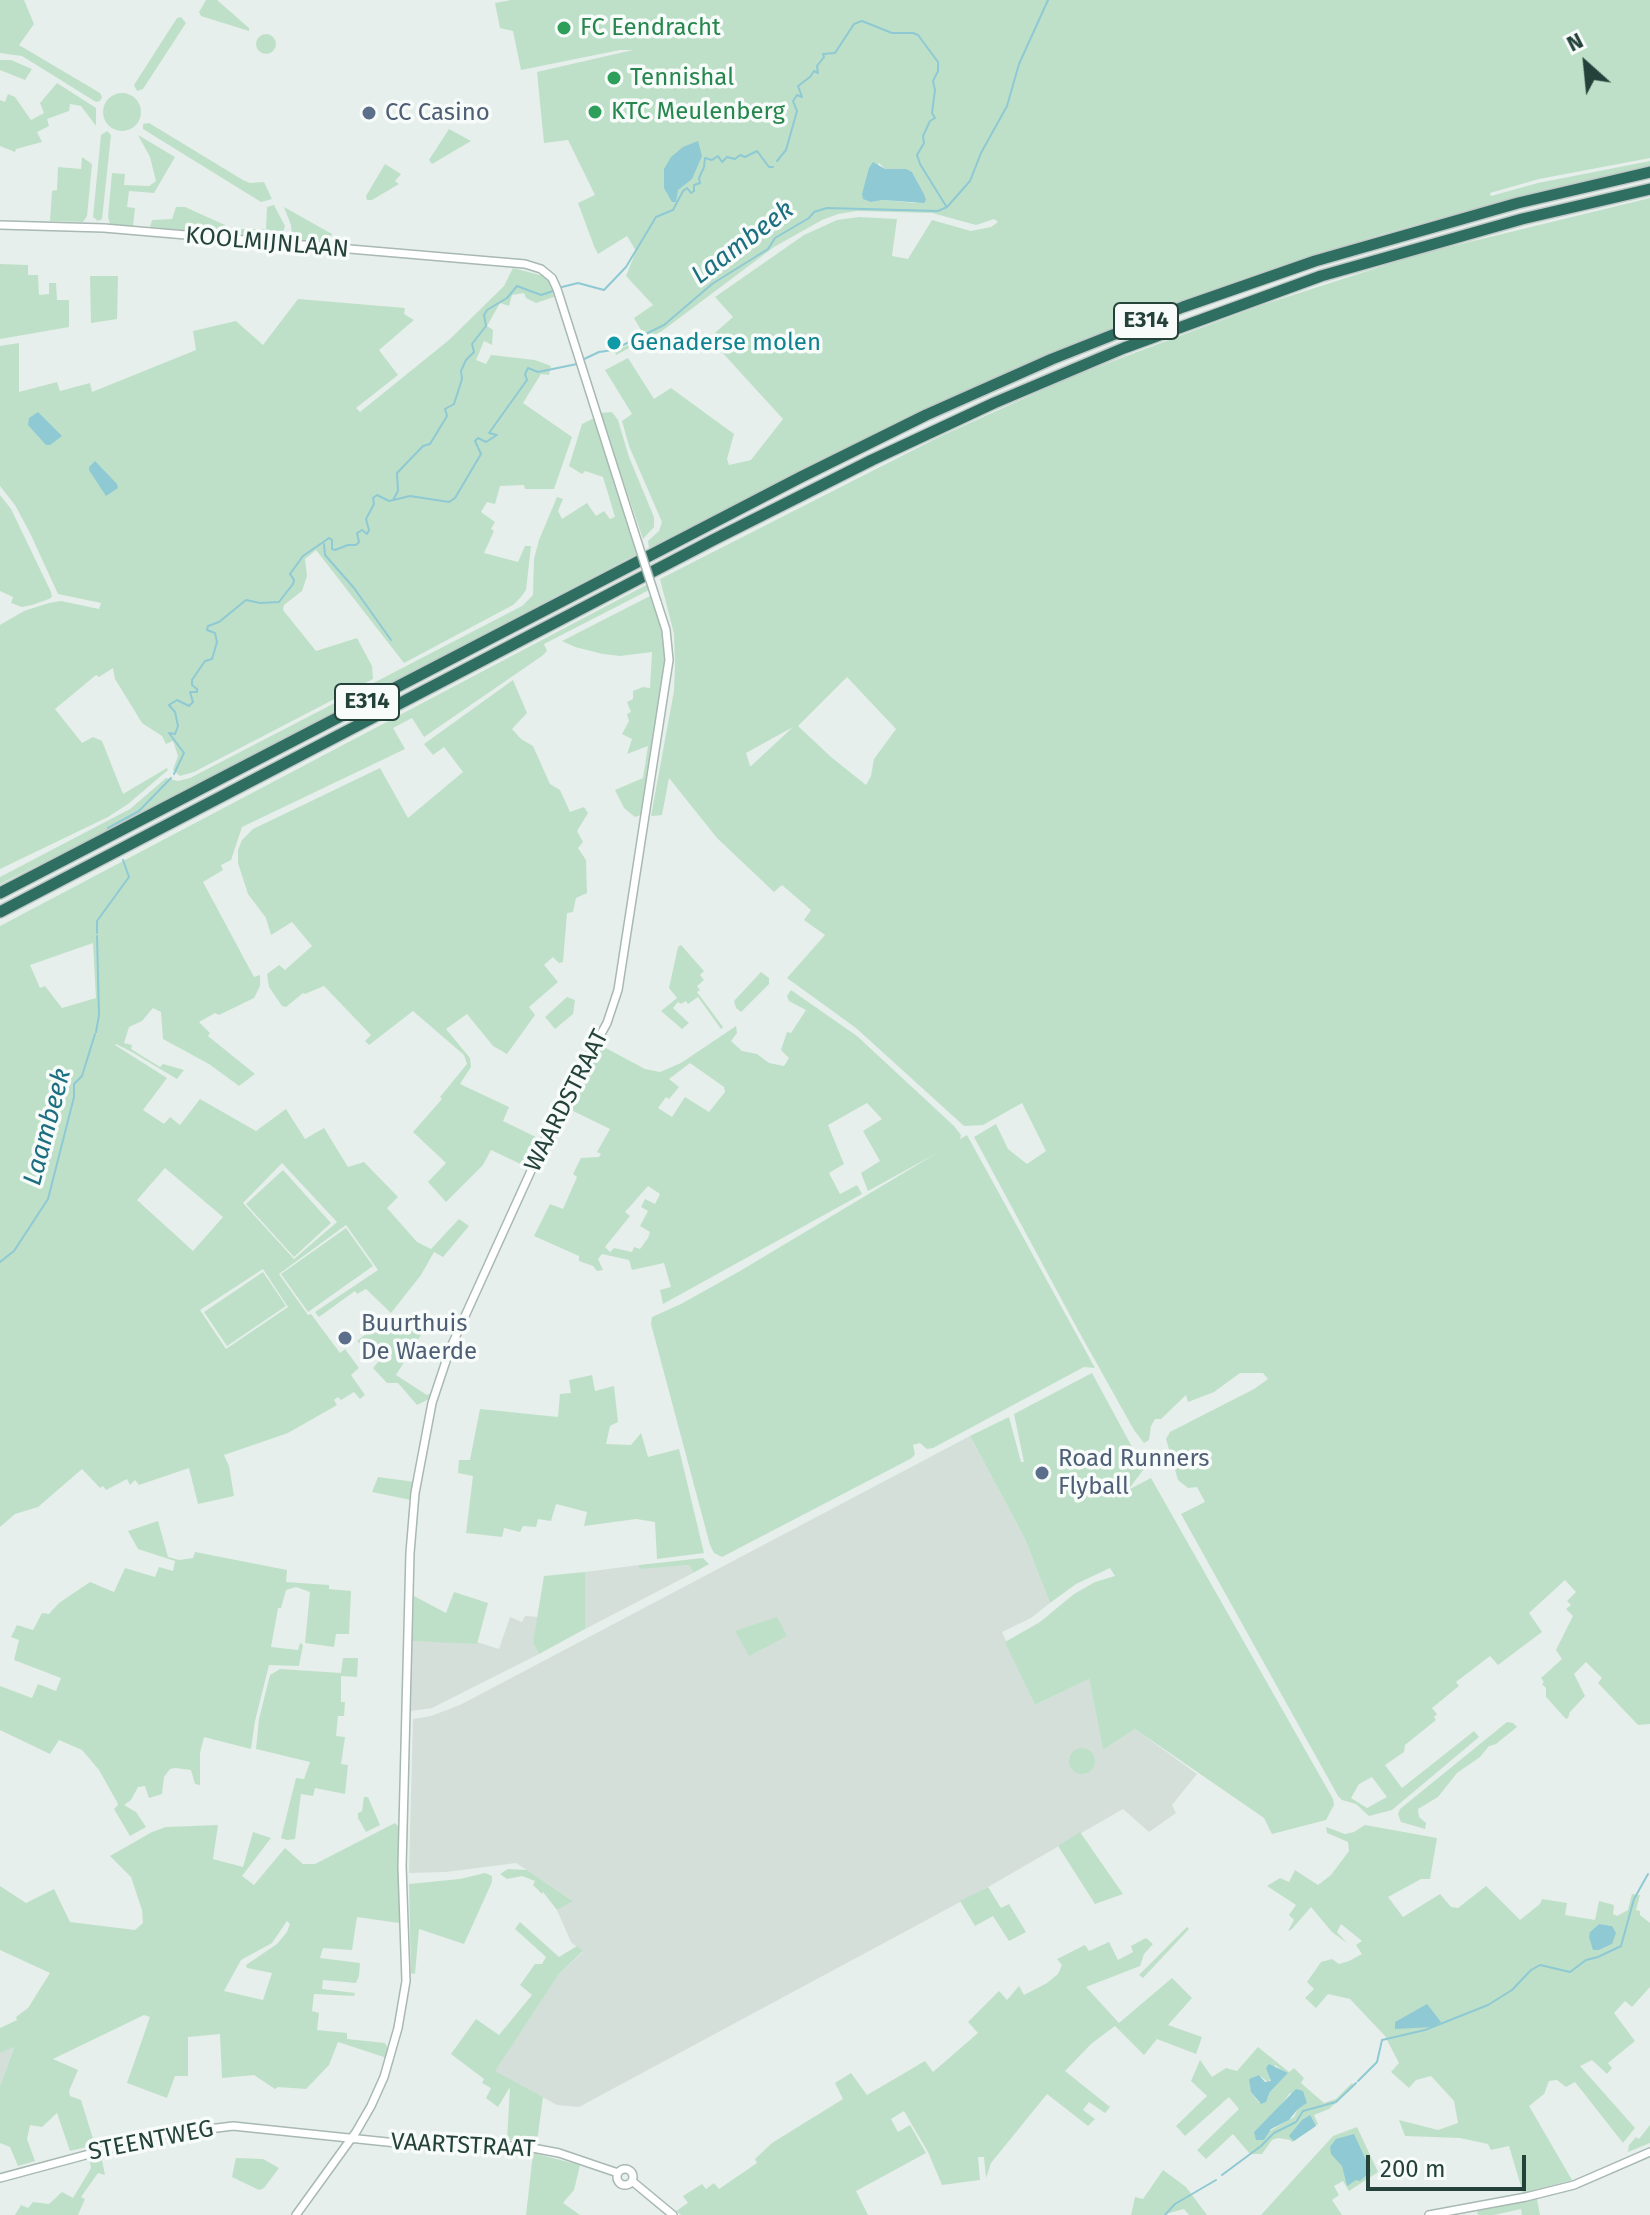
<!DOCTYPE html>
<style>
body{margin:0}
#map{position:relative;width:1650px;height:2215px;overflow:hidden;background:#e6efeb;font-family:"Fira Sans",sans-serif}
canvas{display:block}
.north{position:absolute;left:1546px;top:24px;width:80px;height:80px;-webkit-text-stroke:6px #f7fbf9;paint-order:stroke;rotate:333deg;font-size:22px;font-weight:700;line-height:32px;text-align:center;color:#24423a}
.north::after{content:'';display:block;margin:auto;width:28px;height:36px;background:#24423a;clip-path:polygon(50% 0,100% 100%,50% 72%,0 100%)}
.scale{position:absolute;left:1366px;top:2155px;width:160px;height:36px;box-sizing:border-box;border:4px solid #24423a;border-top:0;padding-left:10px;font-size:24px;line-height:28px;white-space:nowrap;color:#24423a;-webkit-text-stroke:6px #f7fbf9;paint-order:stroke}
</style>
<div id="map">
<canvas width="1650" height="2215"></canvas>
<div class="north">N</div>
<div class="scale">200 m</div>
</div>
<script>
const g = document.querySelector('canvas').getContext('2d');
g.lineJoin = 'round';
function paint(path, color) { g.fillStyle = color; g.fill(path, 'evenodd'); }
const toPath = rows => new Path2D(rows.map(r => 'M' + r).join(''));
function strokePath(path, color, width, dash) { g.strokeStyle = color; g.lineWidth = width; g.lineCap = dash ? 'butt' : 'round'; g.setLineDash(dash || []); g.stroke(path); }
function write(font, color, halo, rows, align = 'center') {
  g.font = font + ' "Fira Sans",sans-serif'; g.lineWidth = 7; g.setLineDash([]); g.textBaseline = 'middle'; g.strokeStyle = halo; g.fillStyle = color; for (const [text, x, y, turn = 0] of rows) {
    g.save(); g.translate(x, y); g.rotate((+turn || 0) * Math.PI / 180); g.textAlign = isNaN(turn) ? turn : align; if (halo) g.strokeText(text, 0, 0); g.fillText(text, 0, 0); g.restore();
  }
}
paint(toPath([
 [970,1436,1025,1539,1050,1603,1031,1618,1002,1632,1035,1705,1089,1679,1103,1750,1135,1729,1197,1774,1172,1805,1176,1813,1149,1832,1123,1809,988,1887,579,2107,557,2105,494,2071,559,1974,583,1952,571,1942,557,1910,572,1900,516,1863,446,1872,409,1873,413,1719,431,1716,460,1705],
 [639,1565,639,1568,689,1565,693,1573,585,1629,585,1572],
 [525,1616,539,1617,533,1643,539,1654,432,1708,411,1711,412,1641,477,1642,499,1649,510,1617,522,1622],
 [14,2046,0,2086,0,2053]
]), '#d4dfda');
paint(toPath([
 [0,0,24,0,34,24,19,45,100,93,102,97,100,101,96,102,22,56,0,53],
 [206,0,217,0,249,28,249,31,201,16,199,12],
 [511,0,1650,0,1650,158,1539,179,1490,193,1491,196,1538,183,1650,161,1650,166,1524,195,1383,234,1302,259,1119,325,1034,360,921,412,649,548,648,541,659,531,662,522,629,446,622,421,632,414,605,370,628,358,654,399,671,388,734,434,727,459,729,465,751,460,783,419,709,338,733,317,715,297,804,235,837,220,859,217,897,219,892,256,908,259,932,220,971,231,991,227,998,222,994,219,976,225,932,213,857,211,838,214,822,220,774,247,662,331,616,355,615,351,645,337,634,318,653,305,626,276,636,251,627,236,598,254,594,246,578,203,595,195,568,140,544,143,537,72,633,50,620,50,521,70,513,31,500,28,495,3],
 [879,163,885,169,912,172,924,194,916,203,883,200,871,202,862,194],
 [181,17,186,23,143,89,137,91,134,85,177,18],
 '256 44a10 10 0 1 1 20 0a10 10 0 1 1-20 0Z',
 [0,60,11,60,32,69,25,80,0,70],
 [57,83,96,108,96,126,81,106,70,104,69,111,47,119,49,126,37,132,42,142,16,149,15,152,0,146,0,100,5,102,8,94,15,97,31,120,44,113,40,103],
 '103 112a19 19 0 1 1 38 0a19 19 0 1 1-38 0Z',
 [149,123,243,180,250,183,264,182,272,199,261,202,143,129,143,124],
 [449,129,471,141,432,164,429,160],
 [107,131,111,135,102,219,98,221,93,217,101,135],
 [138,135,175,157,154,193,129,191,127,207,135,208,133,226,110,224,108,217,112,173,125,174,124,185,149,186,156,181,150,157],
 [82,157,92,164,87,216,83,222,50,221,52,191,57,190,58,167,81,169],
 [385,164,401,174,395,181,399,184,372,200,367,200,366,196],
 [1650,198,1650,1724,1638,1725,1598,1683,1602,1678,1586,1662,1574,1674,1585,1696,1570,1712,1568,1718,1566,1719,1546,1697,1546,1688,1542,1684,1544,1682,1541,1678,1562,1659,1556,1650,1573,1616,1566,1609,1571,1605,1567,1601,1576,1592,1565,1580,1529,1613,1542,1632,1498,1665,1490,1656,1456,1682,1459,1686,1432,1708,1437,1714,1434,1717,1436,1720,1405,1745,1404,1752,1385,1765,1402,1788,1474,1731,1479,1737,1392,1810,1369,1816,1356,1804,1342,1800,1338,1796,1181,1514,1205,1502,1197,1487,1188,1488,1178,1480,1166,1439,1170,1432,1254,1389,1268,1379,1263,1373,1240,1373,1214,1392,1188,1402,1186,1395,1161,1419,1155,1419,1151,1426,1149,1440,1144,1443,1134,1430,1078,1330,974,1137,996,1124,1008,1149,1027,1164,1046,1151,1022,1103,983,1125,964,1126,856,1028,787,978,825,935,804,920,811,910,782,885,774,892,717,838,669,778,662,815,651,816,674,691,675,666,674,634,660,579,939,437,1071,377,1121,358,1259,306,1420,254],
 [847,677,896,729,874,759,871,776,866,785,831,757,798,726],
 [793,727,751,766,750,766,746,753],
 [1372,1777,1387,1797,1367,1808,1351,1798,1359,1784],
 [274,205,285,226,281,239,150,227,152,220,172,219,176,207,185,207,225,225,226,229,266,229,267,207],
 [284,207,332,234,327,245,292,241,291,225],
 [0,264,28,265,28,275,38,275,39,295,49,294,49,283,56,283,57,300,69,300,69,327,0,339],
 [513,268,544,276,552,285,554,297,536,303,526,298,524,293,512,295,509,306,500,303,487,326,493,330,492,345,484,341,476,360,486,364,491,355,535,360,551,366,549,375,541,374,523,403,572,437,554,489,525,489,524,485,500,486,495,504,487,502,481,512,495,522,491,529,494,531,484,553,518,562,525,546,531,546,526,590,521,597,513,605,404,663,316,550,305,559,307,576,302,591,284,605,283,610,316,651,357,638,372,666,373,679,194,772,180,776,173,770,178,756,173,741,166,744,162,736,142,723,115,679,113,668,99,677,96,675,55,709,82,743,93,737,102,741,123,794,167,768,168,770,128,804,108,817,0,869,0,625,24,611,49,603,61,601,99,609,101,603,58,594,30,533,15,505,0,486,0,346,19,343,19,392,57,382,60,391,90,383,92,392,196,350,193,331,236,321,263,345,298,299,405,308,404,314,414,320,379,350,398,375,356,408,360,412,449,340,504,286],
 [90,276,118,276,117,319,91,323],
 [612,412,618,420,629,457,654,517,654,527,643,539,600,413],
 [594,418,639,553,105,832,0,884,0,877,130,809,166,778,178,781,190,778,522,606,533,595,534,559,539,540,557,497,563,499,558,511,562,519,587,503,596,516,604,511,610,519,615,517,603,477,585,471,582,474,569,466,582,424],
 [0,495,11,509,51,592,52,597,49,599,32,605,22,607,11,603,13,597,0,591],
 [648,584,651,589,544,644,547,651,542,656,424,737,412,718,393,728,405,749,242,827,231,860,221,865,223,870,203,882,254,977,260,975,260,986,254,998,219,1015,215,1013,199,1022,210,1033,208,1036,255,1074,239,1086,209,1064,163,1039,161,1012,153,1008,142,1021,129,1027,124,1043,132,1045,131,1049,160,1067,163,1064,184,1070,177,1079,130,1051,116,1044,115,1045,167,1078,143,1110,164,1124,170,1117,180,1125,200,1099,256,1131,286,1109,305,1139,324,1128,348,1167,364,1162,398,1197,387,1208,417,1242,431,1249,459,1219,469,1226,443,1257,434,1252,421,1275,391,1313,366,1289,357,1294,355,1291,319,1317,315,1312,378,1270,346,1225,279,1274,308,1315,311,1314,340,1353,345,1349,359,1368,351,1375,365,1395,360,1399,354,1392,341,1400,338,1397,334,1400,337,1405,288,1433,224,1455,229,1466,234,1496,198,1504,189,1468,139,1485,135,1480,130,1485,127,1479,106,1490,103,1486,100,1488,82,1469,38,1507,15,1514,0,1527,0,926],
 [93,943,96,998,62,1008,45,986,40,988,30,965],
 [282,1163,337,1222,294,1259,243,1203],
 [165,1168,223,1217,193,1251,137,1200],
 [263,1269,288,1307,226,1349,200,1310],
 [652,595,664,640,665,662,642,810,641,815,635,817,624,808,615,790,643,778,648,746,627,754,632,739,622,734,629,721,627,714,631,712,627,702,633,699,633,691,643,687,650,688,652,652,620,656,603,654,575,647,562,641],
 [513,680,527,713,512,729,521,739,533,746,550,784,560,790,570,812,584,807,588,813,577,831,583,842,578,848,586,860,587,893,576,898,573,912,567,913,563,962,559,963,553,957,544,965,558,982,529,1007,535,1015,507,1054,493,1046,467,1014,446,1029,470,1058,471,1067,460,1084,509,1107,503,1121,542,1140,529,1168,491,1150,483,1165,446,1202,428,1182,446,1163,413,1132,442,1099,440,1097,467,1064,464,1055,413,1011,369,1045,365,1041,371,1035,324,986,305,994,303,993,286,1007,282,1006,269,987,267,974,279,965,285,970,312,946,292,922,271,935,266,918,248,894,238,863,238,850,242,840,253,829,380,768,408,818,463,772,444,747,433,755,424,744],
 [681,945,704,971,700,975,704,980,697,986,700,990,697,992,723,1027,721,1029,698,997,688,1004,686,1001,681,1004,678,1002,673,1008,689,1023,682,1029,661,1011,677,998,669,988,678,947],
 [761,972,769,978,769,984,741,1012,736,1008,734,1001],
 [791,990,857,1036,954,1126,961,1135,960,1139,967,1135,1095,1368,1084,1367,933,1448,927,1449,920,1443,913,1445,915,1454,912,1458,722,1557,714,1553,710,1545,651,1324,652,1317,681,1304,740,1271,937,1153,868,1191,861,1173,880,1161,863,1131,882,1119,867,1103,828,1125,844,1164,829,1173,840,1194,857,1185,862,1194,663,1304,660,1290,671,1287,664,1263,632,1270,629,1260,602,1254,598,1259,603,1270,597,1271,593,1266,579,1261,579,1256,534,1236,550,1204,563,1209,577,1177,573,1174,581,1158,599,1157,601,1154,597,1152,610,1129,567,1108,602,1046,645,1069,660,1072,681,1063,736,1026,737,1033,731,1041,742,1051,757,1054,769,1063,784,1066,789,1058,781,1050,787,1032,791,1033,806,1010,789,1001,787,996],
 [690,1063,724,1087,725,1092,709,1112,685,1097,672,1117,658,1108,666,1097,669,1099,679,1087,669,1079],
 [648,1186,660,1194,655,1204,645,1199,641,1207,648,1211,640,1226,650,1232,648,1238,640,1249,634,1247,632,1252,614,1248,610,1252,605,1247,630,1216,625,1212],
 [567,997,575,1000,573,1014,555,1029,545,1017],
 [283,1170,331,1223,294,1257,246,1204],
 [346,1228,373,1266,308,1312,281,1274],
 [263,1272,286,1306,227,1346,204,1312],
 [388,1317,421,1335,396,1375,427,1395,432,1393,429,1399,417,1405,398,1383,387,1383,373,1368,379,1361,357,1341],
 [1092,1373,1144,1469,1128,1490,1151,1478,1333,1799,1334,1805,1326,1820,1272,1834,1264,1818,1135,1729,1103,1750,1089,1679,1035,1705,1005,1642,1040,1622,1074,1594,1095,1582,1115,1576,1110,1568,1076,1584,1050,1603,1025,1539,970,1436,1009,1417,1021,1462,1024,1462,1014,1414],
 [592,1375,595,1391,614,1386,618,1422,610,1426,606,1444,631,1445,641,1433,648,1457,679,1449,704,1553,657,1559,655,1522,636,1519,584,1526,587,1512,556,1504,551,1521,538,1519,536,1527,523,1526,520,1532,504,1528,502,1537,466,1533,473,1476,458,1473,459,1460,470,1460,480,1409,558,1417,560,1394,571,1393,569,1380],
 [378,1477,415,1482,411,1500,372,1492],
 [158,1521,168,1557,179,1560,193,1558,195,1552,287,1570,286,1582,329,1585,329,1589,351,1591,349,1634,336,1634,334,1647,305,1643,310,1592,296,1587,286,1590,281,1608,278,1608,271,1647,298,1650,300,1643,303,1645,299,1666,269,1665,255,1721,251,1749,204,1737,200,1753,200,1785,195,1784,191,1770,175,1768,170,1769,164,1777,162,1794,149,1798,145,1786,138,1787,131,1800,124,1805,136,1812,146,1827,130,1836,114,1809,118,1805,117,1802,99,1770,82,1750,59,1740,50,1754,0,1730,0,1686,32,1698,38,1684,56,1691,61,1678,14,1660,19,1640,11,1637,17,1625,33,1630,42,1613,49,1614,59,1603,90,1582,114,1592,125,1568,155,1577,159,1567,173,1571,175,1561,138,1549,128,1531],
 [703,1558,709,1564,693,1573,689,1565,639,1569,639,1565],
 [585,1572,585,1629,539,1654,533,1643,544,1576],
 [454,1592,488,1603,477,1644,412,1641,414,1596,446,1613],
 [777,1617,787,1636,749,1656,735,1631],
 [343,1658,358,1658,357,1677,341,1676,341,1702,345,1702,344,1716,338,1716,336,1736,345,1737,341,1764,348,1765,345,1794,315,1788,313,1796,301,1794,295,1839,287,1840,281,1838,296,1778,304,1779,310,1762,256,1749,259,1719,270,1675,280,1669,341,1673],
 [1507,1722,1513,1723,1517,1727,1496,1744,1489,1746,1480,1757,1457,1773,1438,1797,1418,1809,1419,1817,1426,1823,1425,1829,1401,1822,1398,1814,1400,1809],
 '1069 1761a13 13 0 1 1 26 0a13 13 0 1 1-26 0Z',
 [364,1797,368,1797,380,1825,366,1832,358,1818,358,1813,362,1811],
 [395,1823,400,1828,399,1923,357,1917,352,1950,323,1948,320,1958,360,1963,359,1976,356,1983,323,1980,322,1989,355,1993,354,1996,314,1994,312,2011,319,2013,317,2030,347,2033,347,2039,385,2043,389,2050,387,2058,338,2042,329,2065,306,2089,278,2087,275,2089,254,2075,222,2078,220,2034,188,2037,188,2076,175,2076,167,2098,127,2083,150,2017,144,2015,53,2059,78,2070,69,2091,70,2096,81,2100,95,2145,70,2151,57,2113,42,2127,30,2125,27,2139,35,2161,18,2166,10,2147,0,2143,0,2086,14,2047,0,2053,0,2028,17,2020,16,2017,28,2008,50,1973,0,1950,0,1886,26,1903,54,1889,70,1922,135,1930,143,1923,142,1910,131,1877,110,1856,152,1832,166,1827,218,1825,213,1859,243,1867,253,1832,271,1838,242,1876,254,1885,285,1848,303,1864,315,1864],
 [287,1921,290,1924,287,1932,277,1944,246,1965,247,1968,272,1973,263,2000,224,1991,241,1960,272,1943],
 [1365,1825,1437,1838,1430,1879,1421,1879,1388,1897,1403,1917,1440,1894,1451,1907,1458,1908,1486,1886,1520,1920,1540,1904,1542,1899,1567,1903,1565,1915,1595,1920,1599,1901,1614,1905,1613,1914,1617,1916,1628,1910,1632,1894,1640,1895,1636,1910,1640,1911,1640,1915,1650,1923,1650,1987,1632,2007,1625,2001,1614,2013,1635,2041,1608,2063,1612,2068,1607,2074,1592,2060,1580,2066,1635,2128,1623,2143,1575,2082,1566,2087,1557,2080,1549,2081,1544,2094,1529,2106,1572,2180,1523,2193,1509,2146,1491,2150,1488,2144,1460,2138,1405,2136,1399,2120,1438,2130,1458,2123,1454,2101,1431,2076,1416,2080,1409,2088,1391,2072,1399,2063,1385,2036,1350,1999,1328,1994,1316,2008,1305,1998,1314,1989,1307,1982,1321,1962,1332,1959,1339,1964,1349,1961,1362,1954,1356,1945,1362,1941,1341,1924,1337,1932,1347,1943,1332,1932,1311,1907,1291,1930,1288,1931,1294,1920,1289,1915,1296,1905,1267,1886,1280,1878,1289,1882,1295,1870,1318,1885,1331,1875,1349,1851,1348,1842,1327,1833,1326,1827,1345,1834,1354,1832],
 [1599,1924,1612,1926,1612,1944,1599,1950,1590,1932],
 [1080,1832,1123,1894,1095,1904,1058,1846],
 [508,1869,527,1870,573,1901,557,1910,543,1892,542,1894,533,1885,535,1881,522,1876,507,1879,500,1874],
 [485,1873,492,1876,492,1882,464,1944,419,1929,415,1974,411,1973,409,1884,460,1879],
 [988,1887,1001,1908,1009,1904,1026,1932,1009,1941,993,1916,975,1926,960,1901],
 [520,1922,559,1957,577,1946,583,1951,559,1974,495,2071,543,2097,537,2142,507,2140,510,2087,498,2107,486,2098,491,2088,482,2083,484,2079,451,2054,476,2019,499,2035,532,1995,520,1985,535,1964,542,1964,546,1957,515,1929],
 [1187,1927,1189,1929,1143,1978,1139,1975],
 [1146,1938,1153,1944,1144,1954,1140,1966,1086,1987,1119,2023,1172,1978,1192,1998,1168,2025,1202,2037,1196,2054,1157,2039,1144,2055,1115,2026,1091,2044,1065,2071,1110,2107,1105,2113,1089,2102,1083,2110,1095,2119,1088,2126,1047,2094,991,2163,986,2178,984,2157,978,2157,980,2180,942,2185,928,2152,904,2111,891,2119,898,2132,910,2125,926,2153,856,2191,868,2215,681,2215,676,2211,688,2203,683,2196,702,2184,706,2189,714,2183,719,2189,757,2163,755,2159,772,2143,843,2099,835,2083,851,2073,867,2095,925,2061,933,2072,978,2033,968,2022,999,1991,1007,2000,1019,1986,1024,1995,1047,1983,1058,1974,1062,1965,1057,1959,1085,1945,1089,1951,1109,1942,1118,1960,1133,1952,1131,1946],
 [1258,2047,1289,2072,1294,2068,1304,2078,1301,2083,1324,2103,1336,2099,1352,2083,1354,2086,1329,2109,1314,2115,1318,2124,1292,2142,1290,2140,1278,2138,1272,2140,1262,2154,1250,2154,1233,2134,1206,2159,1197,2150,1239,2109,1229,2097,1185,2136,1176,2126,1207,2096,1191,2081,1200,2060,1212,2077,1226,2068,1237,2071],
 [1275,2065,1287,2074,1270,2092,1268,2098,1259,2103,1251,2092,1250,2079,1259,2075,1269,2083],
 [1290,2093,1307,2103,1297,2110,1294,2117,1268,2132,1254,2132,1278,2109],
 [1650,2125,1650,2143,1628,2152,1629,2145,1636,2137,1639,2139],
 [1357,2127,1378,2172,1349,2191,1343,2181,1334,2186,1339,2195,1332,2200,1342,2215,1261,2215,1333,2136],
 [533,2153,580,2165,574,2190,563,2203,580,2215,526,2215],
 [101,2155,105,2175,98,2173,81,2197,85,2199,78,2215,15,2215,21,2205,28,2208,33,2202,49,2204,62,2192,73,2198,91,2168,89,2158],
 [236,2158,263,2159,279,2168,264,2188,259,2190,232,2177],
 [1163,2170,1186,2187,1207,2215,1189,2215,1184,2209,1162,2215,1131,2215,1135,2197,1143,2199],
 [1537,2199,1540,2215,1522,2215,1521,2209,1494,2215,1478,2215,1477,2211]
]), '#bfe0c8');
paint(toPath([
 [698,141,702,156,692,179,678,190,676,202,672,202,664,188,664,169,671,157,683,147],
 [873,162,885,169,906,169,912,172,924,194,926,200,924,203,883,200,871,202,863,199,862,194,869,168],
 [38,412,62,436,50,445,46,445,28,425,29,418],
 [95,461,117,484,118,488,106,496,89,470,89,467],
 [1599,1924,1612,1926,1616,1933,1612,1944,1599,1950,1593,1950,1589,1937,1590,1932],
 [1427,2004,1441,2022,1433,2027,1395,2029,1395,2022],
 [1269,2064,1288,2073,1270,2092,1266,2102,1261,2104,1251,2092,1249,2079,1259,2075,1265,2082,1271,2081,1266,2068],
 [1296,2089,1303,2091,1307,2103,1297,2110,1289,2120,1271,2129,1264,2140,1256,2140,1254,2132],
 [1310,2115,1316,2126,1294,2141,1289,2136,1302,2120],
 [1354,2134,1371,2171,1360,2181,1356,2180,1347,2186,1342,2166,1331,2154,1330,2147,1336,2139]
]), '#8ec9d4');
strokePath(toPath([
 [777,161,786,150,797,111,793,101,797,95,802,97,798,86,810,77,814,71,818,73,817,66,824,57,823,54,835,53,854,24,862,21,892,33,913,33,918,35,938,62,938,71,933,81,935,90,932,113,935,118,930,121,923,136,924,143,917,155,920,164,946,206],
 [562,287,578,283,604,290,626,267,656,217,673,210,683,191,687,188,691,193,694,191,694,185,700,183,699,178,704,167,705,158,712,160,718,156,722,162,727,157,735,159,740,155,745,157,757,151,769,167,773,167],
 [582,360,599,352,613,350,664,325,712,284,768,249,775,238,809,218,814,212,827,208,938,211,947,207,970,181,981,153,1007,106,1019,64,1048,0],
 [393,500,398,491,397,473,423,446,430,444,447,416,445,409,454,404,462,379,461,371,466,360,474,352,472,344,486,326,484,315,487,310,507,298,517,286,541,295,553,291],
 [324,544,325,555,354,588,391,640],
 [174,774,184,753,169,733,175,734,178,726,175,712,169,705,177,700,189,706,193,702,190,692,197,692,197,689,192,685,192,680,205,661,212,659,217,642,215,633,207,630,208,626,219,622,246,600,260,603,279,602,293,584,294,580,290,574,303,556,329,538,332,540,332,549,335,550,348,545,356,545,359,542,357,533,362,530,367,534,369,530,366,519,374,504,373,498,377,495,389,501,410,496,449,502,455,498,481,454,475,441,478,438,486,442,497,435,489,433,527,380,525,374,528,368,538,372,577,364],
 [108,828,139,811,171,778],
 [97,933,97,921,129,877,123,860],
 [96,1032,99,1015,97,936],
 [0,1262,14,1251,48,1199,74,1097,74,1084,82,1076,95,1034],
 [1358,2081,1377,2062,1382,2040,1425,2030,1488,2005,1512,1990,1531,1970,1540,1965,1570,1972,1586,1960,1598,1957,1621,1946,1634,1899,1648,1874],
 [1222,2175,1261,2146,1274,2133,1296,2122,1303,2111,1336,2102,1356,2083],
 [1165,2215,1175,2204,1216,2180]
]), '#8ec9d4', 2);
const minor = toPath([
 [0,225,104,228,525,264,541,269,552,278,557,289,634,531],
 '617 2177a8 8 0 1 1 16 0a8 8 0 1 1-16 0Z',
 [0,2178,160,2135,233,2126,416,2145,522,2146,559,2153,618,2173],
 [632,2181,673,2215],
 [296,2215,356,2132,371,2106,384,2077,398,2028,406,1981,402,1866,410,1553,415,1493,432,1403,450,1349,555,1118,607,1023,618,990,669,660,666,630,657,602],
 [1429,2215,1526,2197,1574,2185,1650,2152]
]);
const highway = toPath([
 [0,893,801,477,926,415,1052,359,1183,307,1315,261,1518,203,1650,172],
 [0,912,715,539,872,460,994,403,1124,348,1321,276,1522,219,1650,189]
]);
strokePath(minor, '#a8b8b2', 10);
strokePath(highway, '#c2cac8', 14);
strokePath(minor, '#fff', 7);
strokePath(highway, '#2f6f62', 11);
const minorBridge = toPath([
 [634,531,657,602]
]);
strokePath(minorBridge, '#a8b8b2', 10, []);
strokePath(minorBridge, '#fff', 7);
for (const [x, y, r, color] of [
 [564,28,8,"#2e9e5b"],
 [614,78,8,"#2e9e5b"],
 [595,112,8,"#2e9e5b"],
 [369,113,8,"#5c6f8a"],
 [614,343,8,"#0f9aa8"],
 [345,1338,8,"#5c6f8a"],
 [1042,1473,8,"#5c6f8a"]
]) { const dot = new Path2D(); dot.arc(x, y, r, 0, 2 * Math.PI); g.fillStyle = color; g.fill(dot); strokePath(dot, '#f7fbf9', 3); }
for (const [x, y, w] of [
 [1146,321,64],
 [367,702,64]
]) { const box = new Path2D(); box.roundRect(x - w / 2, y - 18, w, 36, 6); g.fillStyle = '#f7fbf9'; g.fill(box); strokePath(box, '#24423a', 2); }
write('bold 22px', '#24423a', null, [
 ["E314",1146,321],
 ["E314",367,702]
]);
write('24px', '#27864d', '#f7fbf9', [
 ["FC Eendracht",580,28],
 ["Tennishal",630,78],
 ["KTC Meulenberg",611,112]
], 'left');
write('24px', '#4e5e75', '#f7fbf9', [
 ["CC Casino",385,113],
 ["Buurthuis",361,1324],
 ["De Waerde",361,1352],
 ["Road Runners",1058,1459],
 ["Flyball",1058,1487]
], 'left');
write('24px', '#24423a', '#f7fbf9', [
 ["KOOLMIJNLAAN",267,243,5],
 ["WAARDSTRAAT",567,1101,-63],
 ["STEENTWEG",151,2141,-11],
 ["VAARTSTRAAT",463,2146,3]
]);
write('24px', '#0d838f', '#f7fbf9', [
 ["Genaderse molen",630,343]
], 'left');
write('italic 26px', '#1c6f80', '#f7fbf9', [
 ["Laambeek",743,243,-37],
 ["Laambeek",48,1127,-75]
]);
</script>
